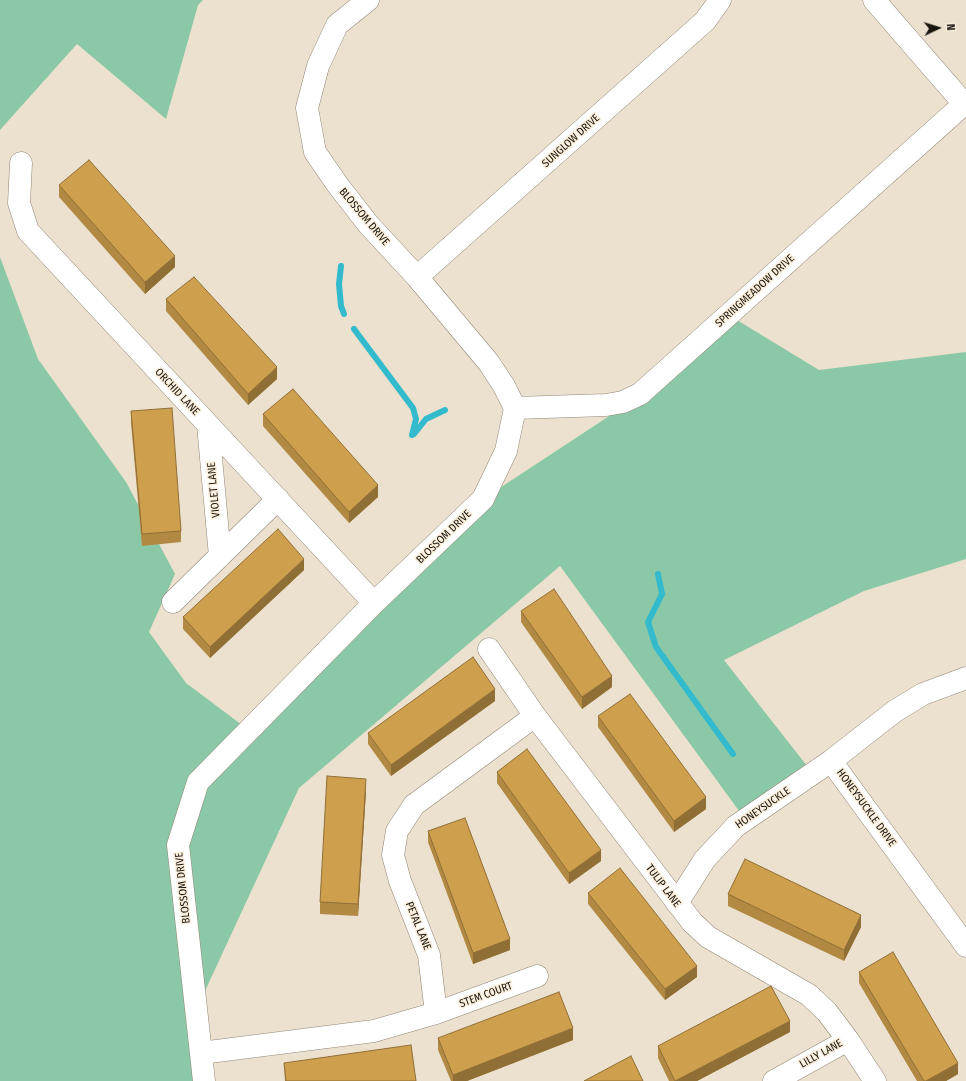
<!DOCTYPE html>
<style>
body{margin:0}
#map{position:relative;width:966px;height:1081px;overflow:hidden;background:#ece1ce;font-family:"Fira Sans Condensed",sans-serif}
canvas{display:block}
.north{position:absolute;left:918px;top:8px;width:40px;height:40px;-webkit-text-stroke:3px #faeedb;paint-order:stroke;rotate:86deg;font-size:11px;font-weight:700;line-height:16px;text-align:center;color:#18140e}
.north::after{content:'';display:block;margin:auto;width:14px;height:18px;background:#18140e;clip-path:polygon(50% 0,100% 100%,50% 72%,0 100%)}
</style>
<div id="map">
<canvas width="966" height="1081"></canvas>
<div class="north">N</div>
</div>
<script>
const g = document.querySelector('canvas').getContext('2d');
g.lineJoin = 'round';
function paint(path, color) { g.fillStyle = color; g.fill(path, 'evenodd'); }
const toPath = rows => new Path2D(rows.map(r => 'M' + r).join(''));
function strokePath(path, color, width, dash) { g.strokeStyle = color; g.lineWidth = width; g.lineCap = dash ? 'butt' : 'round'; g.setLineDash(dash || []); g.stroke(path); }
function write(font, color, halo, rows, align = 'center') {
  g.font = font + ' "Fira Sans Condensed",sans-serif'; g.lineWidth = 3; g.setLineDash([]); g.textBaseline = 'middle'; g.strokeStyle = halo; g.fillStyle = color; for (const [text, x, y, turn = 0] of rows) {
    g.save(); g.translate(x, y); g.rotate((+turn || 0) * Math.PI / 180); g.textAlign = isNaN(turn) ? turn : align; if (halo) g.strokeText(text, 0, 0); g.fillText(text, 0, 0); g.restore();
  }
}
paint(toPath([
 [0,0,203,0,198,5,166,119,77,44,0,130],
 [0,257,38,359,126,482,175,574,149,632,186,683,250,731,483,499,626,405,737,320,819,370,966,352,966,559,864,591,724,660,811,771,745,819,560,566,299,788,192,1019,197,1081,0,1081]
]), '#8bc8a7');
strokePath(toPath([
 [341,266,339,284,341,306,344,314],
 [354,329,413,408,416,419,412,435],
 [414,434,426,419,445,410],
 [658,574,662,594,648,622,656,647,733,754]
]), '#33bbcd', 6);
const street = toPath([
 [874,0,966,106],
 [21,163,19,203,28,231,374,603],
 [417,277,705,21,720,0],
 [515,408,606,405,623,402,640,394,964,104],
 [208,425,220,556],
 [173,602,278,499],
 [489,649,535,716,692,922,708,937,809,995,827,1012,848,1040,875,1081],
 [831,761,966,946],
 [677,903,705,859,736,826,831,761,895,711,923,694,966,678],
 [436,1013,429,955,400,881,393,855,397,831,414,805,535,716],
 [201,1053,374,1031,436,1013,537,976],
 [204,1081,178,845,198,782,374,603,483,499,506,451,515,408,504,386,489,363,417,277,368,224,337,184,315,152,307,108,318,66,337,25,368,0],
 [774,1081,848,1040]
]);
strokePath(street, '#918675', 23);
strokePath(street, '#fff', 22);
paint(toPath([
 [59,185,175,267,145,294,59,197],
 [166,299,277,379,248,405,166,311],
 [131,411,181,531,181,542,142,546,131,423],
 [263,414,378,497,349,523,263,426],
 [304,570,210,658,183,629,183,617],
 [521,611,612,687,582,709,521,622],
 [495,701,391,776,368,744,368,733],
 [598,716,706,809,674,832,598,727],
 [497,772,601,861,569,884,497,783],
 [366,791,358,916,320,914,320,902],
 [428,831,510,950,473,964,428,842],
 [588,893,697,977,665,1000,588,904],
 [728,894,861,927,844,961,728,906],
 [859,972,958,1074,946,1081,917,1081,859,983],
 [790,1032,697,1081,669,1081,658,1058,658,1046],
 [438,1038,573,1040,467,1081,451,1081,438,1050],
 [284,1063,416,1081,285,1081]
]), '#b18942');
paint(toPath([
 [175,256,175,267,145,294,145,282],
 [277,367,277,379,248,405,248,394],
 [378,485,378,497,349,523,349,512],
 [304,559,304,570,210,658,210,647],
 [612,676,612,687,582,709,582,697],
 [495,689,495,701,391,776,391,765],
 [366,779,366,791,358,916,358,904],
 [706,797,706,809,674,832,674,821],
 [601,850,601,861,569,884,569,873],
 [861,915,861,927,844,961,844,950],
 [510,939,510,950,473,964,473,953],
 [697,966,697,977,665,1000,665,989],
 [790,1021,790,1032,697,1081,675,1081],
 [573,1028,573,1040,467,1081,453,1081,453,1075],
 [958,1063,958,1074,946,1081,926,1081]
]), '#906f36');
const building = toPath([
 [89,160,175,256,145,282,59,185,89,160],
 [194,277,277,367,248,394,166,299,194,277],
 [293,389,378,485,349,512,263,414,293,389],
 [172,408,181,531,142,534,131,411,172,408],
 [278,529,304,559,210,647,183,617,278,529],
 [554,589,612,676,582,697,521,611,554,589],
 [473,657,495,689,391,765,368,733,473,657],
 [630,694,706,797,674,821,598,716,630,694],
 [527,749,601,850,569,873,497,772,527,749],
 [327,776,366,779,358,904,320,902,327,776],
 [465,818,510,939,473,953,428,831,465,818],
 [745,859,861,915,844,950,728,894,745,859],
 [620,868,697,966,665,989,588,893,620,868],
 [893,952,958,1063,926,1081,924,1081,859,972,893,952],
 [771,986,790,1021,675,1081,658,1046,771,986],
 [559,992,573,1028,453,1075,438,1038,559,992],
 [411,1045,416,1081,286,1081,284,1063,411,1045],
 [631,1056,643,1081,584,1081,631,1056]
]);
paint(building, '#ce9f4d');
strokePath(building, '#906f36', 1);
write('11px', '#18140e', '#faeedb', [
 ["SUNGLOW DRIVE",571,141,-42],
 ["BLOSSOM DRIVE",364,217,50],
 ["SPRINGMEADOW DRIVE",755,291,-42],
 ["ORCHID LANE",177,392,47],
 ["VIOLET LANE",214,490,-95],
 ["BLOSSOM DRIVE",444,537,-44],
 ["HONEYSUCKLE",763,808,-35],
 ["HONEYSUCKLE DRIVE",866,808,54],
 ["TULIP LANE",663,886,53],
 ["BLOSSOM DRIVE",183,888,-96],
 ["PETAL LANE",418,926,68],
 ["STEM COURT",486,995,-20],
 ["LILLY LANE",821,1054,-29]
]);
</script>
